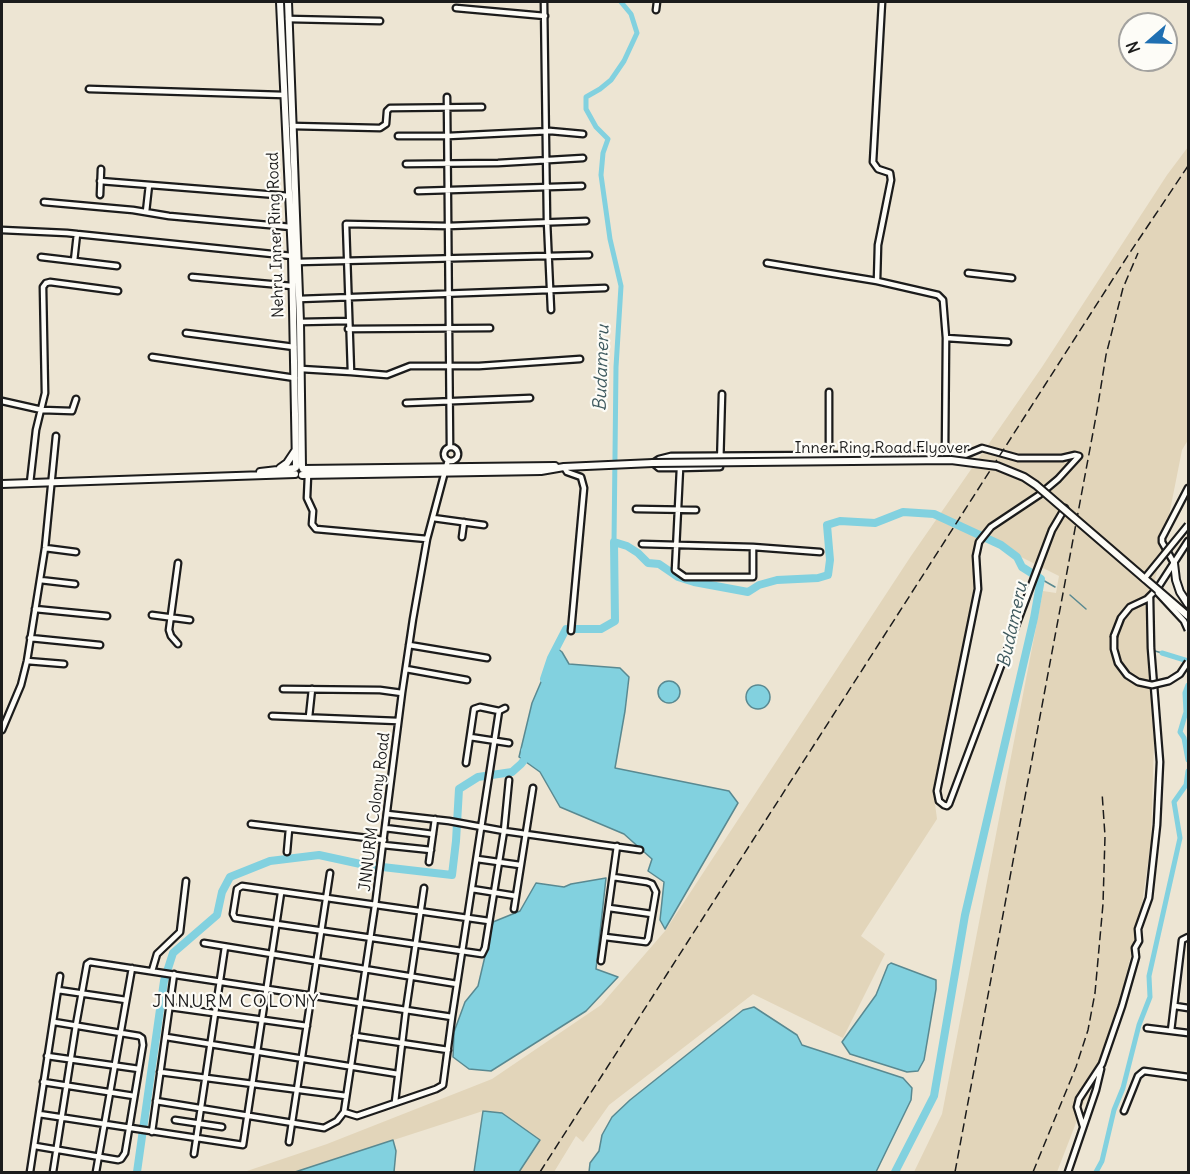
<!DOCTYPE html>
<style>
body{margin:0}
#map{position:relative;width:1190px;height:1174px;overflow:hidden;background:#ede5d3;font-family:Delius,sans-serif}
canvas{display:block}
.frame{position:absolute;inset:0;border:3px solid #1c1c1c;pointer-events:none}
.north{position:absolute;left:1118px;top:12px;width:60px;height:60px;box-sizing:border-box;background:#fdfcf7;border:2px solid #a3a29f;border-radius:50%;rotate:250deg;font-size:16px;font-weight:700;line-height:24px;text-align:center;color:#1c1c1c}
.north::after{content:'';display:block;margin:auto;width:21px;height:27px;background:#1f6fb2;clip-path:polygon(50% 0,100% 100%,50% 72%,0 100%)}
</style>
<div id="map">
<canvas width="1190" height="1174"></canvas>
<div class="frame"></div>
<div class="north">N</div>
</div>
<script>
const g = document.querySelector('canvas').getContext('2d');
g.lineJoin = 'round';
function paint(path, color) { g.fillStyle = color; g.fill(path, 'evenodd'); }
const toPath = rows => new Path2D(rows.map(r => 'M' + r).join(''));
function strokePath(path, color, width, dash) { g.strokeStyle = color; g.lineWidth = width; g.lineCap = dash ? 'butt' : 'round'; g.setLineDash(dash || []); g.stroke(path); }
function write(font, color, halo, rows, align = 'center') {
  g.font = font + ' Delius,sans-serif'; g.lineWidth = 4.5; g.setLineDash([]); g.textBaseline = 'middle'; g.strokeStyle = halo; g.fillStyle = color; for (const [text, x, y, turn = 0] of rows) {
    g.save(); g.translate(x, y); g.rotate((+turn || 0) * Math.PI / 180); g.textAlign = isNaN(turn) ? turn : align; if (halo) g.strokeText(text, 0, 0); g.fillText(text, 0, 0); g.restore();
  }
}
paint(toPath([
 [1188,147,1188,440,1182,450,1163,546,1146,617,1154,741,1151,842,1139,924,1122,991,1093,1079,1057,1172,914,1172,942,1114,1043,591,1056,593,1059,576,983,538,976,560,973,596,933,789,937,819,861,936,885,954,843,1038,753,994,609,1105,583,1142,576,1136,554,1172,519,1172,539,1140,483,1111,295,1172,244,1172,327,1144,492,1079,601,1005,665,931,911,556,1042,367,1167,175]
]), '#e2d5ba');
const water = toPath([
 [556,647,562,652,569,664,620,668,629,677,625,711,615,768,729,791,738,803,665,929,660,920,664,882,648,871,652,859,624,834,560,807,540,772,519,757,532,703,556,647],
 '658 692a11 11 0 1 1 22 0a11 11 0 1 1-22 0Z',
 '746 697a12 12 0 1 1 24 0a12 12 0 1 1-24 0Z',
 [606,878,596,969,618,977,586,1011,491,1071,469,1069,453,1057,454,1032,465,1002,478,986,493,922,520,911,536,883,564,887,571,884,606,878],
 [891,963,936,980,936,989,924,1060,918,1071,907,1072,850,1054,842,1042,876,995,888,965,891,963],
 [754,1007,797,1035,802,1045,903,1078,912,1088,911,1100,876,1172,589,1172,590,1163,599,1151,602,1135,612,1117,630,1100,743,1010,754,1007],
 [483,1111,502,1113,540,1140,519,1172,474,1172,483,1111],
 [393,1140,396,1151,394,1172,295,1172,393,1140]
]);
paint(water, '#82d1df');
strokePath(water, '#598991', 1.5);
strokePath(toPath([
 [1041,579,1055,587],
 [1070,595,1086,609],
 [1155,651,1162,653]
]), '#598991', 1.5);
strokePath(toPath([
 [614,542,616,367,621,286,610,239,601,175,603,153,608,139,596,127,586,109,586,97,600,89,611,80,624,61,637,33,631,14,621,2],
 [1162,653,1188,661],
 [1188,685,1185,693,1186,712,1180,732,1184,738,1188,760],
 [1096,1172,1102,1161,1114,1110,1123,1088,1139,1025,1150,997,1149,976,1180,838,1174,802,1186,785,1188,771]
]), '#82d1df', 5);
strokePath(toPath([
 [544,679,551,658,566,629,601,629,615,621,614,542,627,546,638,553,648,563,659,564,678,577,694,582,748,592,759,585,777,580,818,578,828,575,830,560,827,525,840,521,875,523,903,512,934,514,1001,545,1017,557,1022,567,1041,579,1034,618,965,915,934,1096,895,1172],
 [137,1172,164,981,173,953,217,915,222,892,230,877,270,861,319,855,365,865,452,875,456,841,459,789,478,777,512,772,521,764,525,759,525,751]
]), '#82d1df', 8);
const minor = toPath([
 [544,2,547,221,551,310],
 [456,8,545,16],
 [656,10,657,2],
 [288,19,380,21],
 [89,89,284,95],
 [447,97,450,447],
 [292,126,380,128,386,124,387,111,390,108,482,107],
 [398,136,448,136,550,131,583,134],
 [406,164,498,163,583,158],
 [100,181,289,196],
 [418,191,582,186],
 [100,195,101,169],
 [44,202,133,210,169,216,291,227],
 [146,212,149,185],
 [2,230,67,233,292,256],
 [41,257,117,266],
 [74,261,77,234],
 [298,262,589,255],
 [767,263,877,281,938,295,943,300,946,338,945,454,829,455,829,392],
 [968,273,1012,278],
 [192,277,292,286],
 [877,281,878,245,891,180,890,173,878,169,873,162,882,2],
 [299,299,605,288],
 [300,322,349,321],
 [348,329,490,328],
 [186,333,294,347],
 [946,338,1008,342],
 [152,357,295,378],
 [301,369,351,372,346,224,448,226,586,221],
 [351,372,387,375,410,366,479,366,580,359],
 [722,394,720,467,680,468,675,570,685,577,753,577,753,547],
 [2,401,42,410,72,411,76,399],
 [406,403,530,398],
 '444 454a7 7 0 1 1 14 0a7 7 0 1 1-14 0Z',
 [945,454,965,455,982,448,1018,458,1062,458,1075,455,1079,456,1058,479,1039,495,991,527,979,542,976,556,978,589,937,791,939,801,944,805,947,806,949,804,1052,530,1065,508],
 [564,467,567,472,581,477,584,488,571,631],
 [680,468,659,468,653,463,659,459,671,456,829,455],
 [308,475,307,498,313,511,312,524,316,529,427,539],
 [30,483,36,430,45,393,43,287,46,283,50,282,118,291],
 [636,509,696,510],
 [433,518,484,525],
 [462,537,464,522],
 [642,544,753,547,820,552],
 [45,548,76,552],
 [1174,563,1162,542,1162,538,1188,488],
 [40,580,75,584],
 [35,609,107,616],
 [152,615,190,620],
 [1114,636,1121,618,1130,607,1147,599,1157,589,1188,541],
 [30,638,100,645],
 [178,644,171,636,169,630,178,563],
 [409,645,487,658],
 [27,661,64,664],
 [406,669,467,680],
 [283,689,380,690,402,693],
 [272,716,398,721],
 [309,717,312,689],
 [2,730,21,685,27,661,45,548,56,436],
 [470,737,509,743],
 [466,763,474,709,480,707,499,711,505,708],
 [387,814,449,821,504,831,640,850],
 [251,824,384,840],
 [385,828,433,834],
 [383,845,431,850],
 [287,852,289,829],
 [477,859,520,865],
 [429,862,435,819],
 [472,889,516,896],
 [609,908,652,914],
 [514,909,533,788],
 [489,921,242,886,237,889,233,914,235,918,482,954,485,948,504,831,509,780],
 [605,937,646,942,648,939,656,892,652,884,647,882,613,877],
 [204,943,457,984],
 [601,961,617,846],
 [152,971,157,954,180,932,186,881],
 [58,990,126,1000],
 [1175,1006,1188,1008],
 [170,1007,307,1026],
 [1147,1028,1188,1033],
 [1171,1031,1182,940,1188,937],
 [355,1036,448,1050],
 [166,1037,398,1074],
 [47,1056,139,1069],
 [160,1072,346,1096],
 [43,1082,134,1096],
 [156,1101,324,1128,337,1121,344,1112,375,906,402,693,413,619,427,539,448,460],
 [395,1102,406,1010,424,888],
 [1124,1111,1138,1076,1144,1071,1188,1077],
 [344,1112,357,1116,436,1089,443,1085,452,1017,499,711],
 [39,1114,243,1145,281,893],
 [175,1120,222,1127],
 [1083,1126,1077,1107,1079,1099,1102,1064,1122,1006,1136,957,1135,948,1139,941,1138,929,1149,898,1157,825,1160,762,1151,648,1150,597],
 [152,1132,174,974],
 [289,1142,330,873],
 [35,1146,118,1160,121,1159,125,1153,143,1045,142,1038,139,1036,54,1022],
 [194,1154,225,947],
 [30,1172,60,976],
 [53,1172,76,1025,87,964,90,962,452,1017],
 [96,1172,132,968],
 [1068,1172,1096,1090,1101,1069]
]);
const major = toPath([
 [280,2,292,256,296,467],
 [288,2,300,322,302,467],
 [280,468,287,463,295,451],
 [303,469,555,466],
 [260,472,295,468],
 [302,475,541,471,564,467,653,463],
 [2,484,295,474],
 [1174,563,1176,580,1180,592,1188,604]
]);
strokePath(minor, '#1c1c1c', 9);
strokePath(major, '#1c1c1c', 10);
strokePath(minor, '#fdfcf7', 4.5);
strokePath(major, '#fdfcf7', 6);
strokePath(toPath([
 [540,1172,1129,254,1188,166],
 [955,1172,1097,411,1106,355,1123,288,1138,253],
 [1033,1172,1076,1067,1088,1030,1095,993,1103,904,1105,836,1102,792]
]), '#1c1c1c', 1.5, [9, 4.5]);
const minorBridge = toPath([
 [1144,579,1188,525],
 [1158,593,1184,621,1188,630],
 [1114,636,1114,649,1118,663,1127,675,1138,682,1152,685,1169,681,1180,674,1188,662]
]);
const majorBridge = toPath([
 [653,463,951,460,997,466,1024,477,1036,485,1188,616]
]);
strokePath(minorBridge, '#1c1c1c', 9, []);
strokePath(majorBridge, '#1c1c1c', 10, []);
strokePath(minorBridge, '#fdfcf7', 4.5);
strokePath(majorBridge, '#fdfcf7', 6);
write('16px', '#1c1c1c', '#fdfcf7', [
 ["Nehru Inner Ring Road",276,235,-92],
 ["Inner Ring Road Flyover",882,448],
 ["JNNURM Colony Road",375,812,-83]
]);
write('italic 18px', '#405b60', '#fdfcf7', [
 ["Budameru",602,368,-88],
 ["Budameru",1013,625,-78]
]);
g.letterSpacing = '1.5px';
write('18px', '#1c1c1c', '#fdfcf7', [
 ["JNNURM COLONY",236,1002]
]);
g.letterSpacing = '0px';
</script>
